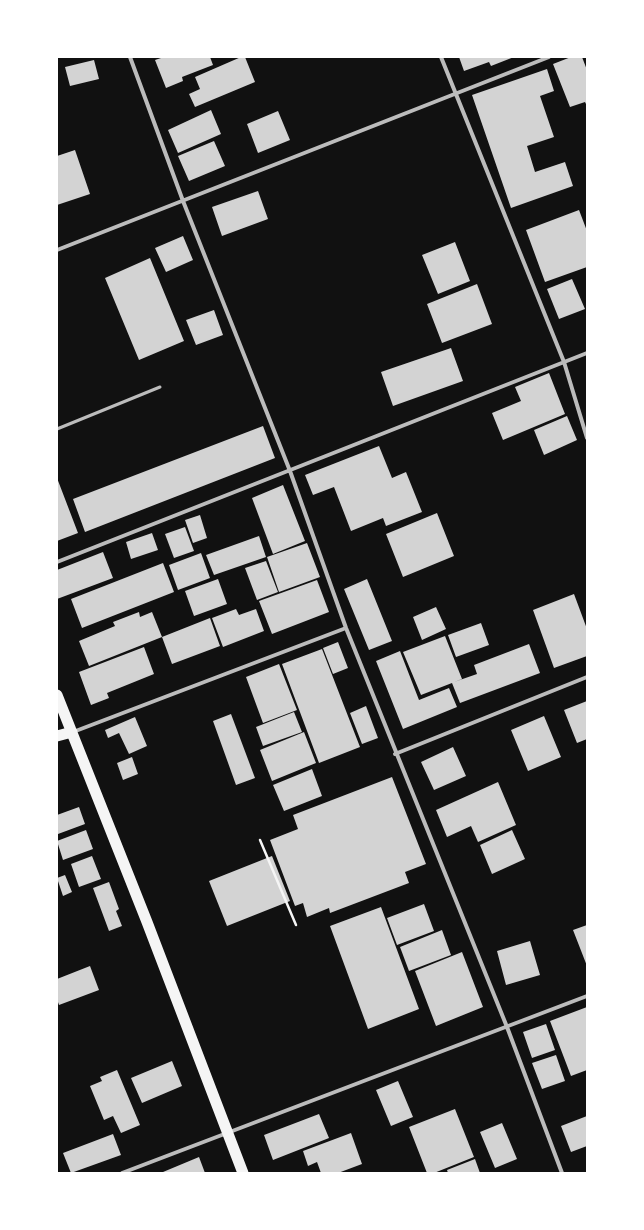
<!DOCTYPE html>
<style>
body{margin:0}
#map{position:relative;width:644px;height:1230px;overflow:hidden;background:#111;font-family:Rubik,sans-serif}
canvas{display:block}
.frame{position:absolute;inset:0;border:58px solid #fff;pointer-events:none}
</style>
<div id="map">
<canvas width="644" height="1230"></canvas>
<div class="frame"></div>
</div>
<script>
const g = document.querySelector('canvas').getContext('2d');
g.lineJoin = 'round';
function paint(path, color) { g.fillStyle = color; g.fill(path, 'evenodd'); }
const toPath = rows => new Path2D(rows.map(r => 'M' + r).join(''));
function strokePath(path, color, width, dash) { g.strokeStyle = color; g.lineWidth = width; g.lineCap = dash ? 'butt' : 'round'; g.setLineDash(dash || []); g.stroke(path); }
paint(toPath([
 [164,57,210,57,213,65,182,77,183,81,166,88,155,60],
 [241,57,245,57,255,82,195,107,189,94,200,89,195,77],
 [459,57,514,57,491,66,489,62,464,71],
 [571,57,582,57,587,70,587,106,585,102,570,107,553,64],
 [94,60,99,79,70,86,65,67],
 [547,69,554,91,540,96,554,137,527,146,535,172,565,162,573,186,511,208,472,95],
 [211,110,221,134,178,153,168,130],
 [278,111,290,140,258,153,247,124],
 [214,141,225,166,189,181,178,156],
 [75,150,90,194,57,205,57,156],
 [258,191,268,219,222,236,212,207],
 [579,210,587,231,587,267,545,282,526,230],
 [183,236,193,260,166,272,155,248],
 [455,242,470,281,438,294,422,255],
 [150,258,184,341,139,360,105,278],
 [572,279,585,309,559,319,547,289],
 [477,284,492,324,442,343,427,304],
 [214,310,223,335,196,345,186,320],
 [451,348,463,381,393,406,381,372],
 [549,373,565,414,503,440,492,413,521,401,515,387],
 [567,416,577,440,544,455,534,430],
 [263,426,275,458,85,532,73,499],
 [379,446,392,478,406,472,422,512,386,526,383,518,351,531,334,487,313,495,305,475],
 [57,478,78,533,57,541],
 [283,485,305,541,273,554,252,498],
 [437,513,454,556,403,577,386,534],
 [200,515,207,538,193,543,185,520],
 [185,527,194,551,174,558,165,534],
 [152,533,158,550,131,559,126,542],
 [259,536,266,557,214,575,206,555],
 [307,543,320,577,279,592,267,557],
 [103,552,113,578,57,599,57,570],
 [201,553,210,578,178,590,169,565],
 [266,561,278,592,257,600,245,568],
 [163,563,174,592,82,628,71,599],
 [218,579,227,604,194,616,185,591],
 [367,579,392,641,369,650,344,589],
 [317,580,329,612,272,634,259,601],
 [574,594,587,629,587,656,554,668,533,610],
 [436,607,446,629,422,640,413,617],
 [236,609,239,615,256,609,264,631,223,647,212,618],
 [139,612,140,617,152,612,162,637,89,666,79,641,115,626,113,622],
 [210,618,220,646,172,664,162,637],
 [481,623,489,645,456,657,448,635],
 [445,636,462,679,454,682,477,674,474,665,529,644,540,673,460,703,452,683,421,695,403,652],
 [338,642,348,668,333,674,323,648],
 [144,647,154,674,107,693,109,698,91,705,79,672],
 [322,649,360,747,319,763,282,664],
 [400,651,419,700,449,688,457,707,403,729,376,661],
 [279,664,297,710,263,723,246,677],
 [587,701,587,739,577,743,564,710],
 [366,706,378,738,362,744,350,713],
 [294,712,302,732,263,746,256,727],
 [231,714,255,778,236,785,213,721],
 [544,716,561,757,528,771,511,730],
 [135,717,147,746,129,754,119,733,108,738,105,730],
 [304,732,316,763,272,781,260,750],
 [453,747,466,776,434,790,421,762],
 [132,757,138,774,123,780,117,763],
 [312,769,322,796,284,811,273,785],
 [392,777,426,864,405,872,409,883,330,913,329,908,307,917,303,903,295,906,270,840,298,829,293,815],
 [498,782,516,825,478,842,471,826,447,837,436,810],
 [79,807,85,824,58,834,57,815],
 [86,830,93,849,63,860,57,841],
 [512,830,525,859,492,874,480,845],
 [92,856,101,879,79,887,71,864],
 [272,856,290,901,227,926,209,881],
 [65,875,72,892,63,896,57,878],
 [109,882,119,909,116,911,122,926,109,931,93,888],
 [424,904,434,931,397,945,387,918],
 [381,907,419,1009,368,1029,330,926],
 [587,925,587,966,573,930],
 [442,930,451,955,409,971,400,947],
 [530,941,540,975,506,985,497,951],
 [462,952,483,1007,436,1026,415,971],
 [90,966,99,990,59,1005,57,999,57,979],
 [587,1007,587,1070,571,1076,550,1021],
 [546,1024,555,1050,532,1058,523,1032],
 [556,1055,565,1081,542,1089,532,1063],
 [172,1061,182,1086,142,1103,131,1078],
 [117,1070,140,1125,121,1133,113,1116,104,1120,90,1086,102,1081,100,1077],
 [398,1081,413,1117,391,1126,376,1090],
 [455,1109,474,1157,434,1173,427,1173,409,1127],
 [319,1114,329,1138,273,1160,264,1135],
 [587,1116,587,1146,571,1152,561,1126],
 [502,1123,517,1159,495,1168,480,1132],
 [351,1133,362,1164,338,1173,321,1173,317,1162,308,1166,303,1151],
 [113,1134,121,1155,71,1173,63,1153],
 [199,1157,205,1173,163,1173,163,1172],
 [475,1159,480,1173,448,1173,447,1170]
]), '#d3d3d3');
strokePath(toPath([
 [260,840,296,925]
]), '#f5f5f5', 2.5);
strokePath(toPath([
 [57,429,160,387]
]), '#bcbcbc', 3);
strokePath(toPath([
 [130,57,183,201,290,471,346,628,507,1027,562,1173],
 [441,57,564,362,587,438],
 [57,250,549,57],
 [57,562,587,353],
 [73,732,346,628],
 [395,754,587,677],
 [122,1173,587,996]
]), '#bcbcbc', 4);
strokePath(toPath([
 [57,695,147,922,243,1173],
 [57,736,72,732]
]), '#f5f5f5', 11);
</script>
